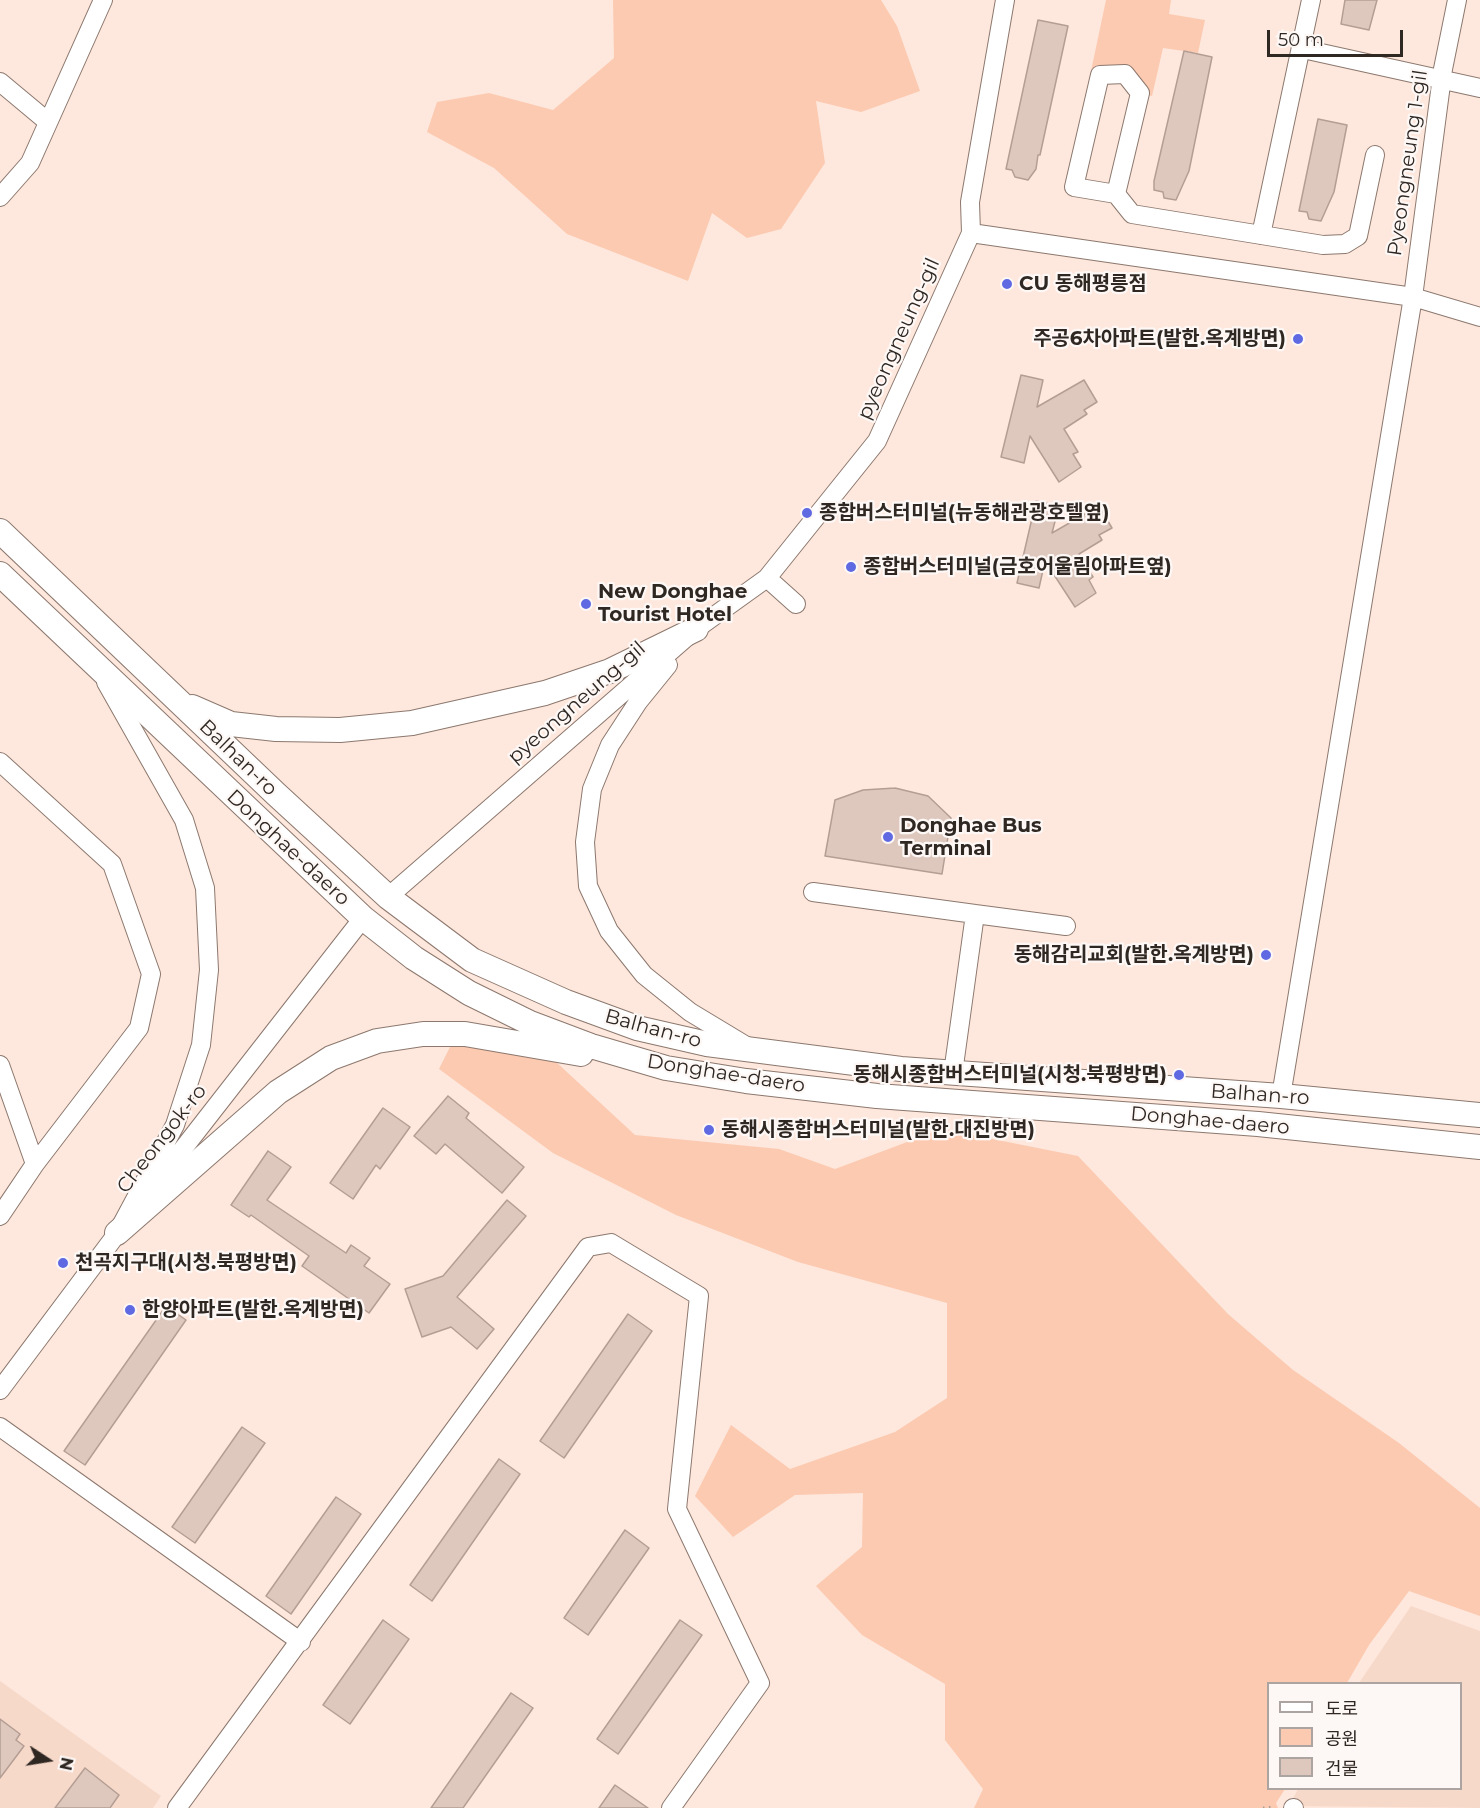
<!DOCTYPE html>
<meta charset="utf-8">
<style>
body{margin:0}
#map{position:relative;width:1480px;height:1808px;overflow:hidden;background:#fee7dc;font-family:Montserrat,"Noto Sans KR",sans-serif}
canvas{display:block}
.legend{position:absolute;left:1267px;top:1682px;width:195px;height:108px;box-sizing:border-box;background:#fdf8f6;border:2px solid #aba4a1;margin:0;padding:8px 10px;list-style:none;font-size:18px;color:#2f2722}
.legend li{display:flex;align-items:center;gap:12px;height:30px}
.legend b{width:30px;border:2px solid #aba4a1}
.north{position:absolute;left:18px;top:1730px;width:60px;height:60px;-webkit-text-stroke:4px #fdf8f6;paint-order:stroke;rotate:102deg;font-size:16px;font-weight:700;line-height:24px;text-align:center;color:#2f2722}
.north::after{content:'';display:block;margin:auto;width:21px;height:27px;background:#2f2722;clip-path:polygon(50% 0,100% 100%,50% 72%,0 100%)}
.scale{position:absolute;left:1267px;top:30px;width:136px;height:27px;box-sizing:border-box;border:3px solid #2f2722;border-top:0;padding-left:8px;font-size:18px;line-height:21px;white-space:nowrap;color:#2f2722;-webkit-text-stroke:4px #fdf8f6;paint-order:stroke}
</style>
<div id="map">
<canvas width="1480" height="1808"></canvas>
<ul class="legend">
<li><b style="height:8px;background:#fff"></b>도로</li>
<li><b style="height:16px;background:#fccab1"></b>공원</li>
<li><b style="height:16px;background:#dec8bd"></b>건물</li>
</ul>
<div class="north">N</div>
<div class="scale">50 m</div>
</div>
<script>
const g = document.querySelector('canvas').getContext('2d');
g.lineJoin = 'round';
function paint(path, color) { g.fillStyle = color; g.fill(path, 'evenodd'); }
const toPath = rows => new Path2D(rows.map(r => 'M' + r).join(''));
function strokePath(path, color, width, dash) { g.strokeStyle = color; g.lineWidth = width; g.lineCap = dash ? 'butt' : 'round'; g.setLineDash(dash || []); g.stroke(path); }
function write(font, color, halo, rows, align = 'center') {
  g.font = font + ' Montserrat,"Noto Sans KR",sans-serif'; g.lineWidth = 4.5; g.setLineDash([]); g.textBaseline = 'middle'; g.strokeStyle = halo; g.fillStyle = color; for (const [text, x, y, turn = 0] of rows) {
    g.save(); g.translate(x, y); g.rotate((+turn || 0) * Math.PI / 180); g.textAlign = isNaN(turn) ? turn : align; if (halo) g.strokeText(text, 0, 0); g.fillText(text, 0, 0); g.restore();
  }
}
paint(toPath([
 [1411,1606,1480,1631,1480,1808,1289,1806,1298,1789,1460,1788,1460,1684,1359,1683],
 [0,1681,161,1796,153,1808,0,1808]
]), '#f7d9ca');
paint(toPath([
 [613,0,881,0,897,26,920,91,861,112,816,101,825,163,781,229,747,238,712,213,688,281,567,234,494,168,427,132,437,102,489,93,553,110,614,58],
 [1106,0,1171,0,1169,14,1205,20,1198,53,1163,48,1152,96,1140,93,1125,74,1099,79,1090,76],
 [462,1023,555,1061,635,1135,779,1149,835,1169,942,1129,1078,1156,1228,1314,1293,1370,1399,1443,1480,1508,1480,1616,1409,1591,1369,1645,1347,1683,1268,1684,1268,1788,1285,1789,1276,1803,1278,1808,974,1808,983,1789,945,1740,945,1684,862,1635,816,1586,862,1547,863,1493,795,1495,733,1537,695,1496,731,1425,790,1469,895,1432,947,1398,947,1303,798,1262,676,1215,553,1153,439,1069]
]), '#fccab1');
const building = toPath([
 [1345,0,1377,0,1369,30,1341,24,1345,0],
 [1038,20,1068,26,1040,155,1038,155,1036,169,1028,180,1015,177,1012,170,1006,169,1038,20],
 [1184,51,1212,57,1189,171,1176,200,1164,198,1163,192,1154,190,1154,181,1184,51],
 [1318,119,1347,125,1334,192,1321,221,1309,219,1307,212,1299,211,1318,119],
 [1021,375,1043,380,1037,407,1084,380,1097,402,1084,410,1087,414,1064,429,1078,452,1073,454,1081,467,1059,482,1030,436,1024,463,1001,457,1021,375],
 [1036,501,1059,506,1052,533,1099,506,1112,528,1099,535,1102,540,1079,554,1093,577,1089,580,1096,593,1075,607,1045,561,1039,588,1017,583,1036,501],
 [895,788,928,796,951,818,942,874,825,856,835,800,863,790,895,788],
 [448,1096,469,1113,466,1118,524,1167,502,1193,445,1144,436,1154,414,1136,448,1096],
 [383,1108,410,1127,380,1169,376,1165,353,1199,330,1183,383,1108],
 [268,1151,291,1167,267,1200,346,1253,351,1245,370,1258,364,1266,390,1284,369,1313,302,1266,309,1256,251,1215,249,1217,231,1205,268,1151],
 [507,1200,526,1216,457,1297,494,1329,477,1349,451,1327,422,1337,405,1289,443,1276,507,1200],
 [166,1306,186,1320,85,1465,64,1451,166,1306],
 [628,1314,652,1331,564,1458,540,1441,628,1314],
 [242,1427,265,1443,195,1543,172,1527,242,1427],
 [499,1459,520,1474,432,1601,410,1585,499,1459],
 [336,1497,361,1514,291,1614,266,1596,336,1497],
 [625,1530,649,1548,588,1635,564,1618,625,1530],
 [383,1620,409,1639,350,1724,323,1705,383,1620],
 [680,1620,702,1635,618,1754,597,1739,680,1620],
 [511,1693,533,1708,463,1808,431,1808,511,1693],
 [0,1719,20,1734,16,1740,24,1746,0,1778,0,1719],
 [85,1768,119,1795,110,1808,55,1808,85,1768],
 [615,1785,648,1808,599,1808,615,1785]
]);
paint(building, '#dec8bd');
strokePath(building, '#b49e94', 1.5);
const minor = toPath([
 [1303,49,1480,88],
 [0,82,48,122],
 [1116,194,1140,93,1125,74,1100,75,1074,187,1116,194,1132,214,1323,245,1345,244,1358,236,1375,155],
 [0,197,30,163,103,0],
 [971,233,1413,297,1480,317],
 [1261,235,1311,0],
 [767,578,796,604],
 [668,665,638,702,610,745,592,789,585,842,588,886,609,931,644,975,690,1012,748,1047],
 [106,682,184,820,205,888,209,970,201,1045,175,1125,122,1224],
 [0,762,112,864,151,974,139,1028,35,1164,0,1216],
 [813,892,975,914,953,1073],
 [388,897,696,629,767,578,877,441,971,233,970,202,1005,0],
 [975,914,1066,926],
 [0,1065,35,1164],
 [1281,1096,1413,297,1443,69,1457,0],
 [147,1195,363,918],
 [0,1390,125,1223],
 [0,1427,301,1642],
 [177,1808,588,1247,611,1243,699,1296,677,1509,760,1683,671,1808],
 [1293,1808,1294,1808]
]);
const major = toPath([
 [0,531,276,794,388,897,472,960,566,1002,637,1028,707,1044,901,1069,1281,1096,1480,1115],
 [0,574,363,918,414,958,469,993,530,1023,591,1046,666,1068,746,1081,877,1096,1258,1124,1480,1147],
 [192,707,231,724,276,729,340,730,412,723,545,693,610,671,696,629],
 [117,1233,278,1092,331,1058,377,1041,423,1034,465,1034,581,1054]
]);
strokePath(minor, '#8c786e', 20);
strokePath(major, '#8c786e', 26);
strokePath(toPath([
 [1263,1808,1275,1807]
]), '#ad9c93', 3, [1.5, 4.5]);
strokePath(minor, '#fff', 18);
strokePath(major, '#fff', 24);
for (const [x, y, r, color] of [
 [1007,284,6,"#5f69e1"],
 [1298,339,6,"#5f69e1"],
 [807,513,6,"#5f69e1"],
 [851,567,6,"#5f69e1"],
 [586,604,6,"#5f69e1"],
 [888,837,6,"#5f69e1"],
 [1266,955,6,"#5f69e1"],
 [1179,1075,6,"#5f69e1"],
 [709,1130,6,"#5f69e1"],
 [63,1263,6,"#5f69e1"],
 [130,1310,6,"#5f69e1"]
]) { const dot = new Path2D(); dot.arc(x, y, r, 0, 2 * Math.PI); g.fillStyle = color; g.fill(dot); strokePath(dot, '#fdf8f6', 2); }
write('20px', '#2f2722', '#fdf8f6', [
 ["Pyeongneung 1-gil",1408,163,-82],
 ["pyeongneung-gil",899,339,-66],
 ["pyeongneung-gil",577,703,-41],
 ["Balhan-ro",238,758,44],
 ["Donghae-daero",288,848,43],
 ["Balhan-ro",653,1029,15],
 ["Donghae-daero",726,1074,9],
 ["Balhan-ro",1260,1095,4],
 ["Donghae-daero",1210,1121,5],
 ["Cheongok-ro",162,1139,-52]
]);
write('bold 20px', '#2f2722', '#fdf8f6', [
 ["CU 동해평릉점",1019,284],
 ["주공6차아파트(발한.옥계방면)",1286,339,"right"],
 ["종합버스터미널(뉴동해관광호텔옆)",819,513],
 ["종합버스터미널(금호어울림아파트옆)",863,567],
 ["New Donghae",598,592],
 ["Tourist Hotel",598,615],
 ["Donghae Bus",900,826],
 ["Terminal",900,849],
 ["동해감리교회(발한.옥계방면)",1254,955,"right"],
 ["동해시종합버스터미널(시청.북평방면)",1167,1075,"right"],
 ["동해시종합버스터미널(발한.대진방면)",721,1130],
 ["천곡지구대(시청.북평방면)",75,1263],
 ["한양아파트(발한.옥계방면)",142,1310]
], 'left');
</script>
